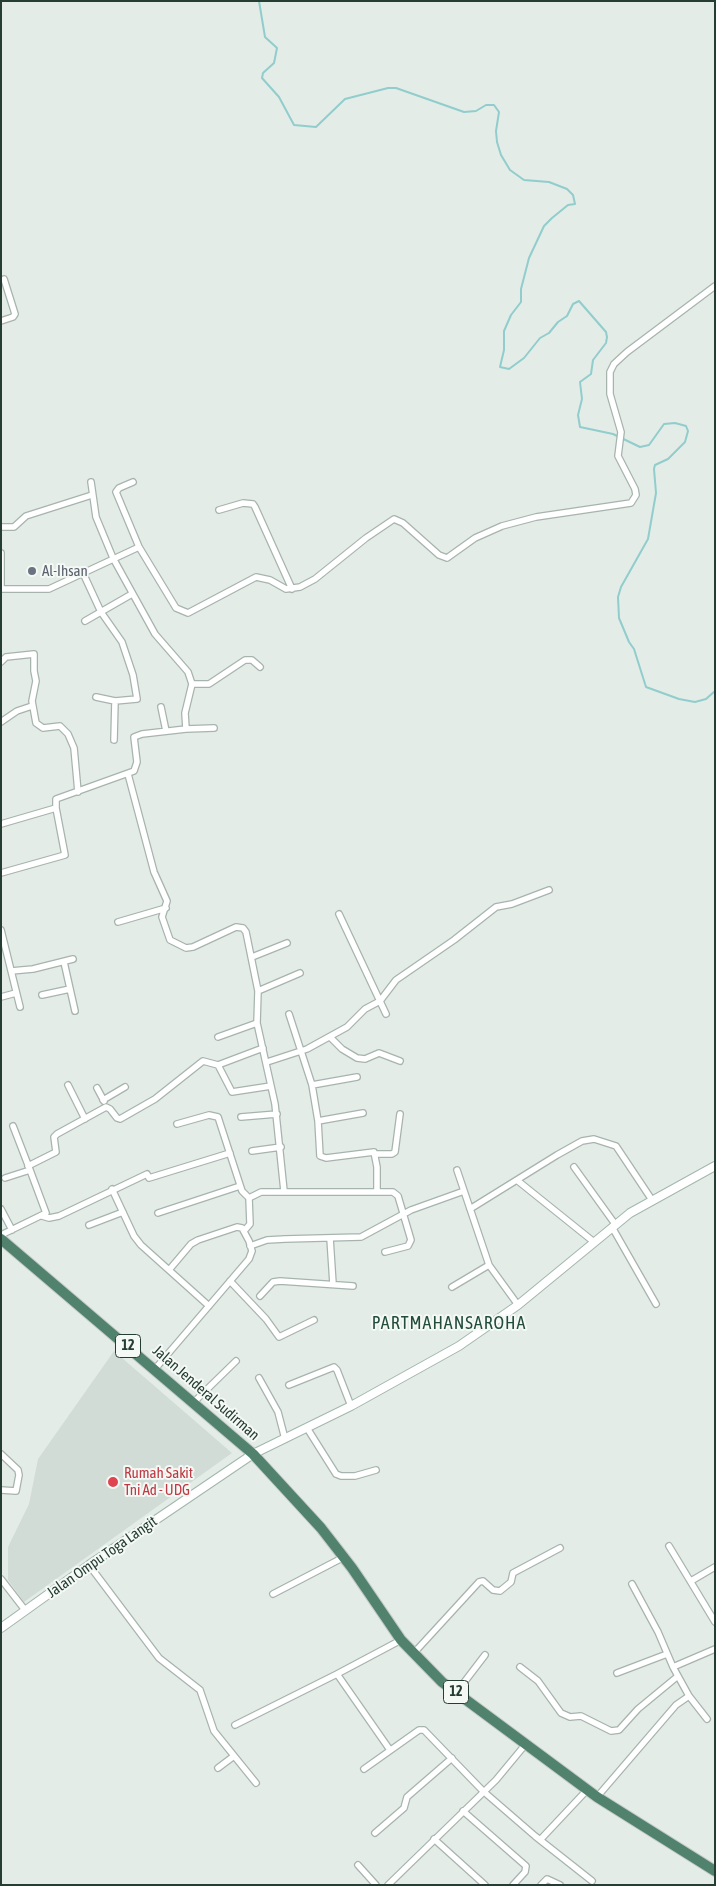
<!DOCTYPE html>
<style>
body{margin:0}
#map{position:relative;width:716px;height:1886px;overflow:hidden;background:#e4ece7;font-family:"Asap Condensed",sans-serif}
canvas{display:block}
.frame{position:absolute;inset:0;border:2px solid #253d32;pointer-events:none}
</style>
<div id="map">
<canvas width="716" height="1886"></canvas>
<div class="frame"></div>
</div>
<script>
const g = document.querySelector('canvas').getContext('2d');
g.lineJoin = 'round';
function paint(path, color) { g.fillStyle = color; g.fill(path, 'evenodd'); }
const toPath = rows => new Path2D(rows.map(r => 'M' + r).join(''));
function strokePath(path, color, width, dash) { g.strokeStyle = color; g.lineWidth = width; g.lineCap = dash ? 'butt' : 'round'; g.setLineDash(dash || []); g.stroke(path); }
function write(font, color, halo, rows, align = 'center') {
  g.font = font + ' "Asap Condensed",sans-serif'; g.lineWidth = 4; g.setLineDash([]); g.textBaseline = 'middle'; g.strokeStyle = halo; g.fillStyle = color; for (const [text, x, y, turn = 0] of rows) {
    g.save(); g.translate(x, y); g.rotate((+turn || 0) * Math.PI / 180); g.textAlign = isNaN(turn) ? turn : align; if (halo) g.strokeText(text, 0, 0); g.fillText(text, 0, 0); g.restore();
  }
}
paint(toPath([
 [114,1351,232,1453,24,1602,8,1580,8,1547,29,1504,38,1459]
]), '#d2dcd6');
strokePath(toPath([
 [259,1,265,37,277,48,274,63,263,73,262,78,279,97,294,125,316,127,345,99,388,88,396,88,464,112,476,111,486,105,494,105,499,112,496,131,497,142,501,155,510,170,524,180,549,182,567,189,573,195,575,204,568,205,552,218,544,226,529,258,521,289,521,302,511,315,504,331,504,350,500,367,509,369,524,358,540,338,549,333,558,322,567,316,573,304,579,301,606,332,607,337,606,343,593,360,591,374,580,382,582,399,578,415,580,427,613,434,640,447,649,445,664,424,675,423,686,426,688,431,685,442,668,459,655,465,654,469,656,493,648,539,621,587,618,597,619,618,629,642,634,649,646,687,679,699,695,702,706,699,715,691]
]), '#90cdcc', 2);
const minor = toPath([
 [1,321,13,317,15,314,4,279],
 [91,482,96,517,113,558,155,634,188,672,192,684,209,684,245,660,252,660,260,667],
 [133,482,119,488,116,492,139,547],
 [219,510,243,503,253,504,255,507,292,589],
 [1,527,14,527,26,516,92,495],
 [1,553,1,589],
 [83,573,101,612,122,642,133,675,137,699,115,701,96,697],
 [1,589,49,589,139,547,176,608,188,613,256,577,270,580,286,589,300,587,315,579,366,538,394,519,403,523,439,555,447,558,475,538,502,526,536,517,631,503,636,495,635,489,618,456,621,432,610,394,610,372,614,364,627,352,715,286],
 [85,621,132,594],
 [1,662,6,657,34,654,34,671,36,681,32,701,36,723,43,728,60,726,68,734,74,748,78,792],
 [161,707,166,731],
 [1,722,17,711,32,706],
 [186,729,214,728],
 [114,740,115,701],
 [128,774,154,872,167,901,162,917,170,940,186,948,193,947,236,927,243,928,246,932,258,991,257,1023,275,1104,284,1191],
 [1,824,56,808,56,799,134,771,137,762,134,737,142,734,186,729,185,713,192,684],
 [1,873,65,855,56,808],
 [339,914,386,1014],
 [118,922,166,908],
 [1,930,20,1007],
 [252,957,287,943],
 [64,962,75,1011],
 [11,971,33,969,73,959],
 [258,991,300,973],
 [42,995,70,989],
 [1,997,16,993],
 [289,1014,312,1085,318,1121,320,1156,326,1158,374,1152,377,1167,377,1191],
 [218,1037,257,1023],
 [330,1037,342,1049,357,1058,365,1059,379,1053,400,1061],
 [267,1062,307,1049,347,1027,365,1009,380,1001,396,980,454,940,496,907,512,904,549,890],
 [218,1065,263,1048],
 [68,1085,85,1119],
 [312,1085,357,1077],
 [97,1088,104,1101],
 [103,1100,125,1087],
 [241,1117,277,1114],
 [318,1121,363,1113],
 [177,1124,209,1115,218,1117,242,1191,249,1198],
 [252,1151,281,1147],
 [375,1154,392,1154,395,1152,400,1114],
 [28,1166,56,1152,54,1137,57,1134,106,1107,110,1109,117,1118,120,1119,155,1099,203,1061,218,1065,232,1092,271,1086],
 [574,1167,615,1224],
 [457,1170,489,1265,518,1305],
 [5,1178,30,1170,13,1126],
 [518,1181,594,1242],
 [112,1189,134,1236,141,1245,209,1306],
 [1,1209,12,1230],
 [470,1209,557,1155,582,1141,594,1139,616,1146,652,1200],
 [158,1213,240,1186],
 [42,1216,49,1218,59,1216,147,1174,149,1178,230,1153],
 [89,1225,123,1212],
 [612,1227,656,1304],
 [244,1231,250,1224,249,1198,261,1192,393,1192,398,1196,411,1240,408,1246,385,1252],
 [1,1235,46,1213,30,1170],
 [330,1238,333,1284],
 [250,1246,267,1240,285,1239,361,1237,411,1210,464,1191],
 [230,1281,266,1319,279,1337,314,1320],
 [452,1287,489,1265],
 [260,1296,273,1282,280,1281,353,1286],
 [155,1369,249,1259,252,1251,249,1241,242,1228,237,1227,198,1240,191,1244,169,1270],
 [259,1378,278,1412,285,1439],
 [289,1385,334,1367,337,1370,351,1406],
 [194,1402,236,1361],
 [307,1428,336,1474,341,1476,355,1476,376,1470],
 [1,1454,18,1470,19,1475,16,1491,1,1490],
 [669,1546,715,1622],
 [89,1565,159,1658,200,1690,214,1731,256,1783],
 [1,1579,25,1610],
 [691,1581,715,1567],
 [632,1584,658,1632,673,1667],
 [273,1594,344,1557],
 [413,1654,479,1582,483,1581,493,1590,500,1591,511,1582,513,1573,560,1548],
 [520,1667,538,1681,561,1713,570,1717,581,1716,611,1731,619,1730,638,1709,678,1676],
 [617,1673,667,1654],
 [337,1674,401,1640],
 [456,1693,485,1655],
 [689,1696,707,1719],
 [235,1725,337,1674,390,1750],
 [218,1768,234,1756],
 [364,1769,419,1730,424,1730,483,1791,535,1836,592,1881],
 [597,1797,676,1705,689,1696,673,1667,715,1649],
 [463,1811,526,1866,525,1872,513,1885],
 [375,1833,404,1808,407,1797,452,1758],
 [434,1839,485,1885],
 [540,1840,587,1790],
 [358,1865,376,1885],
 [388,1885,496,1780,525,1745],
 [541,1885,547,1879,560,1885]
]);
const secondary = toPath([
 [1,1628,89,1565,253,1454,351,1406,459,1346,518,1305,630,1213,715,1166]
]);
const trunk = toPath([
 [1,1239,253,1454,321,1528,352,1568,401,1640,442,1682,597,1797,715,1871]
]);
strokePath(minor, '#a7b4ad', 8);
strokePath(secondary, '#a3b7ad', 10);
strokePath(trunk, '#c2c9c6', 12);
strokePath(minor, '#fff', 5.5);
strokePath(secondary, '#fff', 8);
strokePath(trunk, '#50826e', 10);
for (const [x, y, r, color] of [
 [32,571,5,"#6b7280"],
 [113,1482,6,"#e0444e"]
]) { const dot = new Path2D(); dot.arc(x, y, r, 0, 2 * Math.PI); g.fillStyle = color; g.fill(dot); strokePath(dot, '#f4f9f6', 2); }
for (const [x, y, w] of [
 [128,1346,25],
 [456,1692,25]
]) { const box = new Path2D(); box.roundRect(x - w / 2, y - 11.5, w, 23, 4); g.fillStyle = '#f4f9f6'; g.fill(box); strokePath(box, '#253d32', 1); }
write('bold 14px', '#253d32', null, [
 ["12",128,1346],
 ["12",456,1692]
]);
write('15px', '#5b616d', '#f4f9f6', [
 ["Al-Ihsan",42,571]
], 'left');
write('15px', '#253d32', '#f4f9f6', [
 ["Jalan Jenderal Sudirman",206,1393,41],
 ["Jalan Ompu Toga Langit",102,1557,-35]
]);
write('15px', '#be3a42', '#f4f9f6', [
 ["Rumah Sakit",124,1473],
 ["Tni Ad - UDG",124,1490]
], 'left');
g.letterSpacing = '1px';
write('18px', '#224d3b', '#f4f9f6', [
 ["PARTMAHANSAROHA",449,1323]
]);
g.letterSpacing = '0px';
</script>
